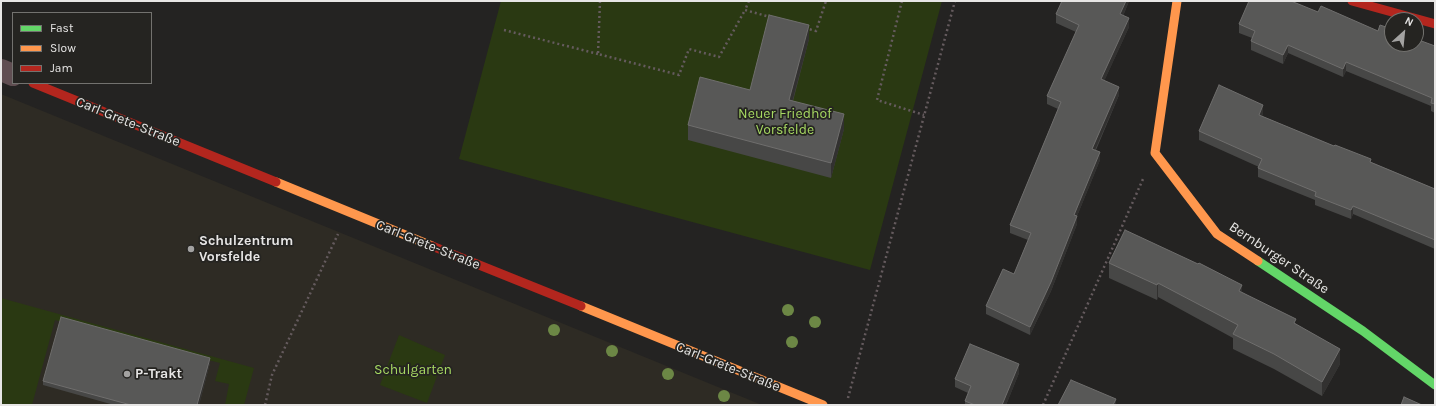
<!DOCTYPE html>
<meta charset="utf-8">
<style>
body{margin:0}
#map{position:relative;width:1436px;height:406px;overflow:hidden;background:#242322;font-family:Karla,sans-serif}
canvas{display:block}
.frame{position:absolute;inset:0;border:2px solid #e7e6e5;pointer-events:none}
.legend{position:absolute;left:12px;top:12px;width:140px;height:72px;box-sizing:border-box;background:#252421;border:1px solid #73726f;margin:0;padding:5px 7px;list-style:none;font-size:12px;color:#e7e6e5}
.legend li{display:flex;align-items:center;gap:8px;height:20px}
.legend b{width:20px;border:1px solid #73726f}
.north{position:absolute;left:1384px;top:12px;width:40px;height:40px;box-sizing:border-box;background:#252421;border:1px solid #73726f;border-radius:50%;rotate:27deg;font-size:11px;font-weight:700;line-height:16px;text-align:center;color:#e7e6e5}
.north::after{content:'';display:block;margin:auto;width:14px;height:18px;background:#a3a2a1;clip-path:polygon(50% 0,100% 100%,50% 72%,0 100%)}
</style>
<div id="map">
<canvas width="1436" height="406"></canvas>
<div class="frame"></div>
<ul class="legend">
<li><b style="height:5px;background:#63d668"></b>Fast</li>
<li><b style="height:5px;background:#ff974d"></b>Slow</li>
<li><b style="height:5px;background:#b3261e"></b>Jam</li>
</ul>
<div class="north">N</div>
</div>
<script>
const g = document.querySelector('canvas').getContext('2d');
g.lineJoin = 'round';
function paint(path, color) { g.fillStyle = color; g.fill(path, 'evenodd'); }
const toPath = rows => new Path2D(rows.map(r => 'M' + r).join(''));
function strokePath(path, color, width, dash) { g.strokeStyle = color; g.lineWidth = width; g.lineCap = dash ? 'butt' : 'round'; g.setLineDash(dash || []); g.stroke(path); }
function write(font, color, halo, rows, align = 'center') {
  g.font = font + ' Karla,sans-serif'; g.lineWidth = 3.5; g.setLineDash([]); g.textBaseline = 'middle'; g.strokeStyle = halo; g.fillStyle = color; for (const [text, x, y, turn = 0] of rows) {
    g.save(); g.translate(x, y); g.rotate((+turn || 0) * Math.PI / 180); g.textAlign = isNaN(turn) ? turn : align; if (halo) g.strokeText(text, 0, 0); g.fillText(text, 0, 0); g.restore();
  }
}
paint(toPath([
 [1,94,762,405,1,405]
]), '#2e2b24');
paint(toPath([
 [501,1,942,1,870,270,459,159],
 [1,298,254,368,244,405,225,405,229,384,215,381,220,363,55,320,32,405,1,405],
 [399,335,445,355,427,403,380,385]
]), '#2a3912');
strokePath(toPath([
 [600,1,598,54,679,75,689,49,719,57,745,10],
 [749,1,745,10,770,17],
 [902,1,877,100,924,115],
 [805,28,816,31,826,1],
 [504,30,598,54],
 [848,398,955,1],
 [265,405,272,375,338,234],
 [1043,405,1143,179]
]), '#655b5e', 2.5, [2, 3]);
strokePath(toPath([
 [1,70,13,75]
]), '#604e52', 22);
strokePath(toPath([
 [1258,261,1363,331,1435,385]
]), '#63d668', 9);
strokePath(toPath([
 [1177,1,1155,153,1217,234,1258,261],
 [276,182,432,246],
 [581,306,823,405]
]), '#ff974d', 9);
strokePath(toPath([
 [1352,1,1435,24],
 [33,83,276,182],
 [432,246,581,306]
]), '#b3261e', 9);
g.fillStyle = '#6c8745';
for (const [x, y] of [
 [788,310],
 [815,322],
 [554,330],
 [792,342],
 [612,351],
 [668,374],
 [724,396]
]) { g.beginPath(); g.arc(x, y, 6, 0, 2 * Math.PI); g.fill(); }
paint(toPath([
 [1062,1,1129,1,1123,16,1129,27,1104,81,1119,95,1096,150,1100,160,1077,216,1077,224,1051,291,1030,335,986,314,986,306,1014,274,1028,240,1010,233,1010,225,1058,109,1047,104,1047,96,1076,32,1056,23,1056,14],
 [1318,12,1378,31,1435,46,1435,113,1431,111,1431,106,1346,71,1343,77,1288,53,1283,64,1251,50,1251,41,1252,38,1239,33,1239,24],
 [809,39,793,101,844,129,831,178,688,140,688,125,750,90],
 [1263,114,1262,116,1435,189,1435,249,1353,214,1351,219,1315,205,1315,200,1258,177,1258,168,1259,167,1199,140,1199,131],
 [1109,263,1242,292,1296,324,1340,364,1322,396,1274,369,1233,349,1233,338,1158,297,1157,300,1109,278],
 [210,363,199,405,114,405,43,385,43,381],
 [1019,373,1006,405,965,405,965,401,968,393,955,387,955,379]
]), '#474746');
paint(toPath([
 [1126,1,1129,1,1120,23,1120,14],
 [1129,18,1129,27,1101,88,1101,79],
 [809,25,809,39,789,114,789,100],
 [1288,45,1288,53,1283,64,1283,55],
 [1346,62,1346,71,1343,77,1343,69],
 [1119,87,1119,95,1092,157,1092,149],
 [1263,105,1263,114,1259,123,1259,115],
 [844,114,844,129,831,178,831,163],
 [1100,152,1100,160,1077,216,1077,224,1051,291,1030,335,1030,327,1074,215],
 [1353,206,1353,214,1351,219,1351,210],
 [1158,283,1158,297,1157,300,1157,285],
 [1242,285,1242,300,1239,291],
 [1340,349,1340,364,1322,396,1322,382],
 [210,358,210,363,199,405,197,405],
 [1019,364,1019,373,1006,405,1002,405],
 [1116,399,1116,405,1113,405]
]), '#323130');
const building = toPath([
 [1062,1,1126,1,1120,14,1129,18,1101,79,1119,87,1092,149,1100,152,1074,215,1077,216,1051,282,1030,327,986,306,1003,269,1014,274,1031,233,1010,225,1061,102,1047,96,1079,25,1056,14,1062,1],
 [1249,1,1291,1,1318,12,1321,6,1378,31,1380,25,1392,29,1392,44,1416,44,1416,39,1435,46,1435,104,1431,103,1432,98,1346,62,1343,69,1288,45,1283,55,1251,41,1255,31,1239,24,1249,1],
 [769,15,809,25,789,100,844,114,831,163,688,125,700,77,750,90,769,15],
 [1219,85,1263,105,1259,115,1334,146,1335,145,1371,159,1370,162,1435,189,1435,240,1353,206,1351,210,1315,196,1316,192,1258,168,1262,159,1199,131,1219,85],
 [1125,230,1198,264,1199,263,1242,285,1239,291,1296,319,1294,323,1340,349,1322,382,1274,354,1233,334,1238,325,1158,283,1157,285,1109,263,1125,230],
 [61,317,210,358,197,405,131,405,43,381,61,317],
 [970,344,1019,364,1002,405,975,405,965,401,971,386,955,379,970,344],
 [1071,380,1116,399,1113,405,1058,405,1071,380],
 [1404,397,1422,405,1401,405,1404,397]
]);
paint(building, '#585857');
strokePath(building, '#6f6e6d', 1);
for (const [x, y, r, color] of [
 [191,249,4,"#a3a2a1"],
 [127,374,4,"#a3a2a1"]
]) { const dot = new Path2D(); dot.arc(x, y, r, 0, 2 * Math.PI); g.fillStyle = color; g.fill(dot); strokePath(dot, '#252421', 1.5); }
write('14px', '#a6d862', '#252421', [
 ["Neuer Friedhof",785,114],
 ["Vorsfelde",785,130],
 ["Schulgarten",413,370]
]);
write('14px', '#e7e6e5', '#252421', [
 ["Carl-Grete-Straße",128,122,22],
 ["Carl-Grete-Straße",428,245,22],
 ["Bernburger Straße",1279,258,34],
 ["Carl-Grete-Straße",728,367,22]
]);
write('bold 14px', '#e7e6e5', '#252421', [
 ["Schulzentrum",199,241],
 ["Vorsfelde",199,257],
 ["P-Trakt",135,374]
], 'left');
</script>
